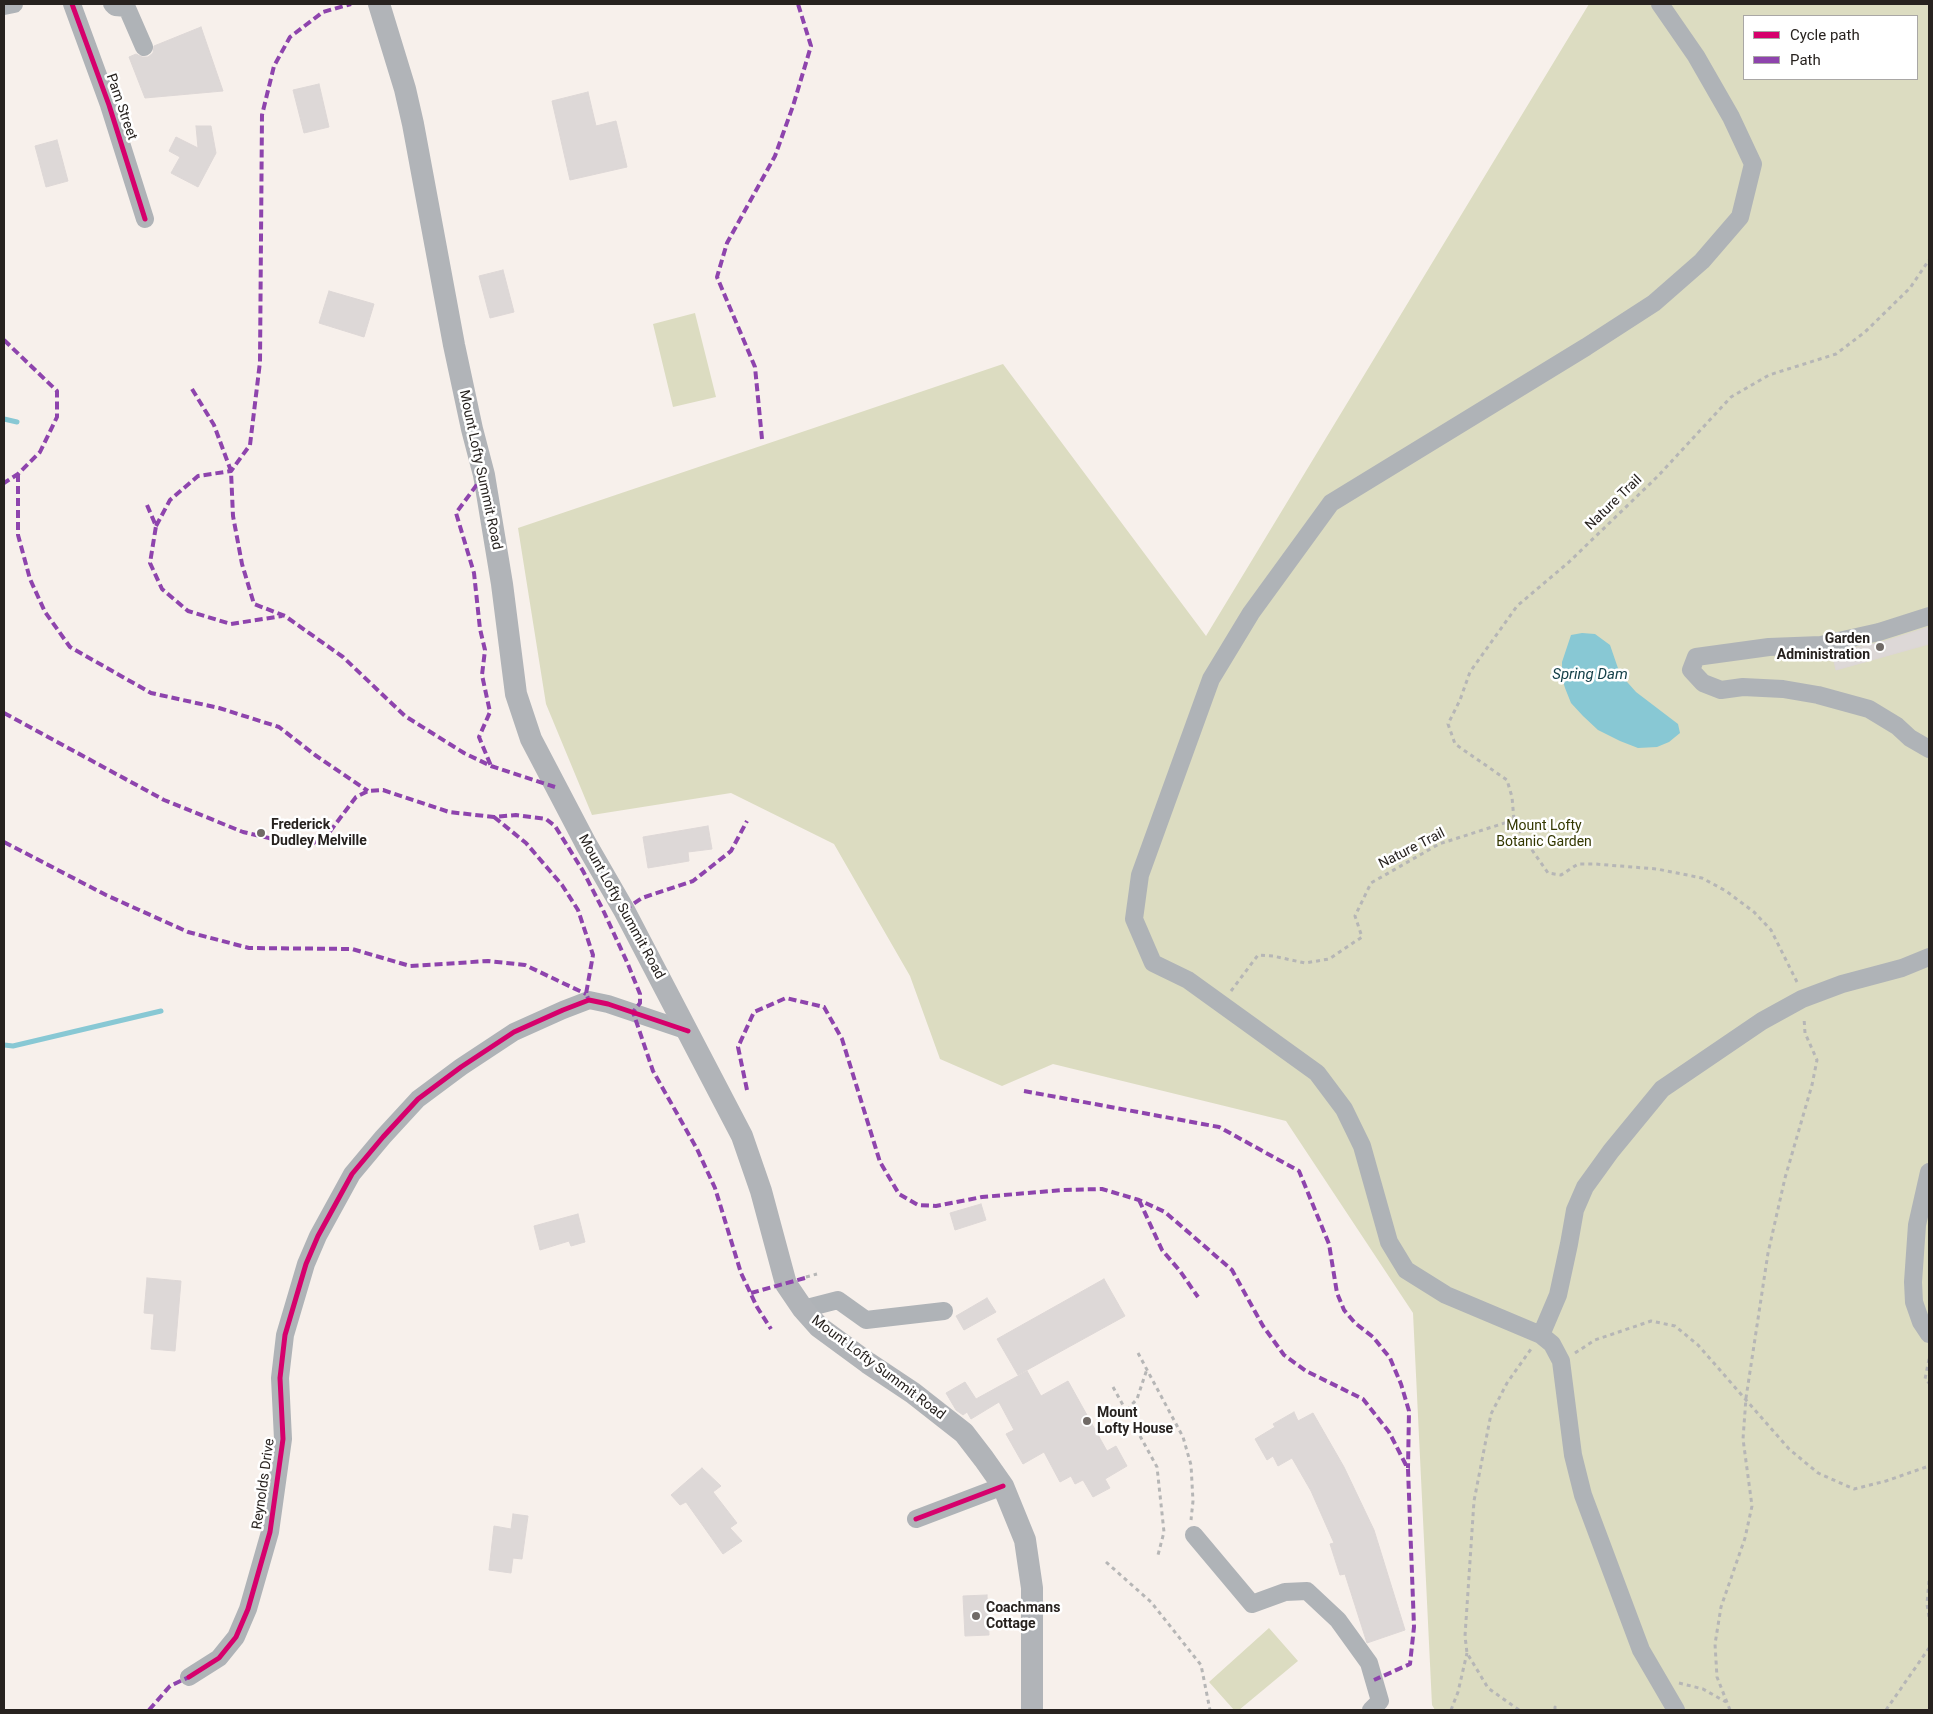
<!DOCTYPE html>
<style>
body{margin:0}
#map{position:relative;width:1933px;height:1714px;overflow:hidden;background:#f7f0eb;font-family:Roboto,sans-serif}
canvas{display:block}
.frame{position:absolute;inset:0;border:5px solid #27221f;pointer-events:none}
.legend{position:absolute;left:1743px;top:15px;width:175px;height:65px;box-sizing:border-box;background:#fff;border:1px solid #a9a7a5;margin:0;padding:6px 9px;list-style:none;font-size:15px;color:#27221f}
.legend li{display:flex;align-items:center;gap:10px;height:25px}
.legend b{width:25px;border:1px solid #a9a7a5}
</style>
<div id="map">
<canvas width="1933" height="1714"></canvas>
<div class="frame"></div>
<ul class="legend">
<li><b style="height:6px;background:#d6006c"></b>Cycle path</li>
<li><b style="height:6px;background:#8e44ad"></b>Path</li>
</ul>
</div>
<script>
const g = document.querySelector('canvas').getContext('2d');
g.lineJoin = 'round';
function paint(path, color) { g.fillStyle = color; g.fill(path, 'evenodd'); }
const toPath = rows => new Path2D(rows.map(r => 'M' + r).join(''));
function strokePath(path, color, width, dash) { g.strokeStyle = color; g.lineWidth = width; g.lineCap = dash ? 'butt' : 'round'; g.setLineDash(dash || []); g.stroke(path); }
function write(font, color, halo, rows, align = 'center') {
  g.font = font + ' Roboto,sans-serif'; g.lineWidth = 5; g.setLineDash([]); g.textBaseline = 'middle'; g.strokeStyle = halo; g.fillStyle = color; for (const [text, x, y, turn = 0] of rows) {
    g.save(); g.translate(x, y); g.rotate((+turn || 0) * Math.PI / 180); g.textAlign = isNaN(turn) ? turn : align; if (halo) g.strokeText(text, 0, 0); g.fillText(text, 0, 0); g.restore();
  }
}
paint(toPath([
 [1589,4,1929,4,1929,1710,1435,1710,1432,1705,1413,1313,1286,1121,1053,1064,1002,1086,940,1059,910,976,834,844,731,793,592,815,546,704,518,528,1003,364,1206,636],
 [1744,16,1917,16,1917,79,1744,79],
 [695,313,716,397,673,407,653,324],
 [1269,1628,1298,1661,1239,1710,1234,1710,1209,1682]
]), '#dcdcc1');
paint(toPath([
 [1582,633,1595,634,1610,645,1620,674,1636,692,1678,724,1680,733,1669,742,1657,747,1638,748,1620,741,1598,730,1583,716,1571,703,1565,688,1562,678,1562,662,1571,635]
]), '#88c8d4');
strokePath(toPath([
 [4,419,17,422],
 [4,1045,13,1046,161,1011]
]), '#88c8d4', 5);
const building = toPath([
 [201,27,223,91,145,98,129,57,136,54,142,57,148,57,153,53,154,46,201,27],
 [319,84,329,127,304,133,293,90,319,84],
 [588,92,596,126,616,121,627,167,570,180,552,101,588,92],
 [196,126,211,126,216,153,198,187,171,173,180,157,169,151,176,137,198,148,196,126],
 [57,140,68,181,46,187,35,146,57,140],
 [503,270,514,312,490,318,479,276,503,270],
 [329,291,374,304,364,337,319,323,329,291],
 [1929,627,1929,644,1836,670,1832,653,1882,642,1929,627],
 [708,826,712,849,688,852,689,861,648,868,643,837,708,826],
 [981,1204,986,1220,955,1230,950,1213,981,1204],
 [578,1214,585,1242,571,1246,569,1241,540,1250,534,1226,578,1214],
 [147,1278,181,1281,175,1351,151,1349,154,1314,144,1313,147,1278],
 [1104,1279,1125,1316,1018,1375,997,1339,1104,1279],
 [987,1298,996,1312,964,1330,956,1316,987,1298],
 [1027,1371,1041,1396,1068,1381,1107,1451,1116,1446,1127,1466,1105,1479,1110,1488,1093,1497,1083,1480,1075,1484,1071,1476,1060,1482,1044,1452,1023,1464,1006,1434,1014,1430,999,1402,971,1419,967,1412,963,1415,956,1410,946,1393,965,1382,976,1399,1027,1371],
 [1294,1412,1298,1421,1313,1413,1344,1467,1374,1530,1405,1630,1367,1643,1345,1574,1340,1575,1330,1544,1334,1543,1311,1491,1292,1458,1278,1466,1273,1456,1267,1460,1255,1439,1275,1427,1273,1424,1294,1412],
 [702,1468,721,1486,713,1492,737,1523,730,1528,742,1541,723,1554,686,1502,680,1505,671,1495,702,1468],
 [513,1514,528,1516,522,1559,513,1558,511,1573,489,1570,494,1526,511,1529,513,1514],
 [987,1595,989,1635,965,1636,963,1596,987,1595]
]);
paint(building, '#ddd8d7');
strokePath(building, '#ddd7d6', 1);
strokePath(toPath([
 [1797,982,1771,930,1754,912,1726,891,1702,878,1657,869,1595,864,1578,864,1561,875,1548,873,1523,837,1514,820,1512,797,1507,780,1455,744,1448,724,1460,700,1470,672,1517,606,1569,562,1658,476,1731,397,1769,375,1836,354,1865,332,1910,288,1929,260],
 [1231,991,1258,955,1273,956,1305,963,1329,959,1362,937,1355,916,1371,883,1439,844,1514,820],
 [806,1277,817,1274],
 [1138,1353,1183,1437,1191,1465,1193,1501,1191,1520],
 [1575,1353,1595,1340,1651,1321,1675,1326,1698,1345,1789,1449,1818,1473,1854,1489,1886,1481,1929,1466],
 [1929,1359,1925,1379,1929,1383],
 [1113,1387,1157,1467,1164,1532,1158,1555],
 [1127,1410,1137,1399,1147,1369],
 [1106,1562,1151,1602,1201,1665,1210,1710],
 [1929,1581,1927,1604,1929,1617],
 [1679,1683,1703,1689,1726,1702],
 [1451,1710,1458,1692,1467,1653],
 [1519,1710,1488,1688,1467,1653,1465,1636,1474,1501,1491,1414,1507,1383,1531,1349],
 [1555,1710,1555,1707,1558,1710],
 [1730,1710,1717,1677,1715,1644,1721,1607,1745,1538,1752,1506,1743,1439,1746,1398,1768,1253,1785,1178,1812,1085,1817,1060,1805,1033,1804,1018],
 [1886,1710,1929,1648]
]), '#b6b6b6', 3, [4, 4]);
strokePath(toPath([
 [72,4,109,105,145,219],
 [112,4,115,7,127,8,144,47],
 [1660,4,1696,56,1731,117,1753,164,1740,217,1702,261,1654,303,1586,347,1331,503,1251,613,1211,679,1140,875,1134,919,1153,963,1188,980,1317,1073,1344,1109,1362,1146,1389,1242,1406,1270,1446,1295,1541,1335,1552,1344,1561,1361,1573,1455,1583,1495,1641,1650,1676,1710],
 [4,6,14,4],
 [1929,616,1879,632,1821,645,1769,647,1696,657,1691,670,1703,683,1721,690,1743,687,1783,689,1818,695,1869,709,1897,726,1910,738,1929,749],
 [1929,1172,1917,1225,1913,1282,1914,1302,1921,1322,1929,1334],
 [803,1309,838,1300,866,1320,944,1311],
 [1541,1335,1558,1295,1569,1244,1575,1210,1585,1187,1611,1151,1662,1089,1762,1021,1802,999,1842,984,1902,968,1929,957],
 [916,1519,1003,1486],
 [1194,1535,1252,1604,1285,1592,1307,1591,1338,1620,1369,1663,1380,1701,1371,1710],
 [189,1677,219,1658,236,1637,248,1609,270,1532,283,1439,280,1378,285,1335,306,1264,318,1236,352,1174,383,1137,418,1099,461,1067,514,1032,563,1010,589,1000,608,1004,688,1031]
]), '#afb3b7', 18);
strokePath(toPath([
 [379,4,405,89,413,124,454,345,472,429,484,475,502,584,516,694,531,739,586,844,624,910,742,1136,761,1191,786,1284,803,1309,819,1327,868,1363,913,1393,964,1433,984,1459,1003,1486,1025,1540,1032,1588,1032,1710]
]), '#b1b4b8', 22);
strokePath(toPath([
 [4,340,57,391,57,417,40,452,18,474,4,483],
 [192,389,214,425,231,471,233,516,242,564,254,604,285,616,343,657,405,716,464,753,491,766,555,787],
 [762,439,755,367,717,277,727,243,775,156,793,106,811,46,798,4],
 [18,474,18,535,30,579,45,612,70,647,151,693,219,708,279,727,315,755,368,791],
 [484,475,456,513,474,573,480,629,485,650,482,675,490,712,479,737,491,766],
 [147,505,156,526,150,563,162,589,188,611,231,624,282,616],
 [156,526,170,500,198,476,231,471,250,445,260,362,262,115,274,66,290,37,323,12,351,4],
 [4,713,164,800,243,832,286,842,309,845,325,838,356,797,368,791,383,790,449,812,494,817,516,815,546,819,555,826,583,871,603,910,627,962,640,994,640,1003,633,1012,653,1071,697,1149,715,1188,741,1273,757,1307,771,1329],
 [494,817,526,843,562,885,578,910,593,955,586,994,588,998],
 [4,842,106,895,188,932,249,948,352,949,410,966,488,961,525,965,586,994],
 [624,910,642,898,693,881,731,851,747,821],
 [747,1090,738,1047,754,1012,786,998,824,1007,842,1039,880,1162,899,1194,918,1205,936,1206,982,1197,1062,1190,1102,1189,1139,1200,1165,1212,1232,1270,1263,1326,1284,1355,1306,1371,1363,1399,1389,1432,1408,1469,1414,1627,1410,1664,1374,1680],
 [1024,1091,1219,1127,1299,1171,1329,1244,1337,1293,1344,1310,1355,1323,1373,1337,1390,1358,1401,1384,1409,1411,1408,1468],
 [1139,1200,1162,1250,1180,1271,1198,1297],
 [751,1293,805,1278],
 [149,1710,170,1686,189,1677]
]), '#8e44ad', 4, [8, 4]);
strokePath(toPath([
 [72,4,109,105,145,219],
 [916,1519,1003,1486],
 [189,1677,219,1658,236,1637,248,1609,270,1532,283,1439,280,1378,285,1335,306,1264,318,1236,352,1174,383,1137,418,1099,461,1067,514,1032,563,1010,589,1000,608,1004,688,1031]
]), '#d6006c', 5);
for (const [x, y, r, color] of [
 [1880,647,5,"#706a66"],
 [261,833,5,"#706a66"],
 [1087,1421,5,"#706a66"],
 [976,1616,5,"#706a66"]
]) { const dot = new Path2D(); dot.arc(x, y, r, 0, 2 * Math.PI); g.fillStyle = color; g.fill(dot); strokePath(dot, '#fff', 2); }
write('14px', '#27221f', '#fff', [
 ["Pam Street",121,107,71],
 ["Mount Lofty Summit Road",480,470,78],
 ["Nature Trail",1614,503,-44],
 ["Nature Trail",1412,849,-27],
 ["Mount Lofty Summit Road",621,907,61],
 ["Mount Lofty Summit Road",878,1368,37],
 ["Reynolds Drive",264,1484,-82]
]);
write('bold 14px', '#27221f', '#fff', [
 ["Garden",1870,639,"right"],
 ["Administration",1870,655,"right"],
 ["Frederick",271,825],
 ["Dudley Melville",271,841],
 ["Mount",1097,1413],
 ["Lofty House",1097,1429],
 ["Coachmans",986,1608],
 ["Cottage",986,1624]
], 'left');
write('14px', '#333700', '#fff', [
 ["Mount Lofty",1544,826],
 ["Botanic Garden",1544,842]
]);
write('italic 15px', '#154049', '#fff', [
 ["Spring Dam",1590,675]
]);
</script>
